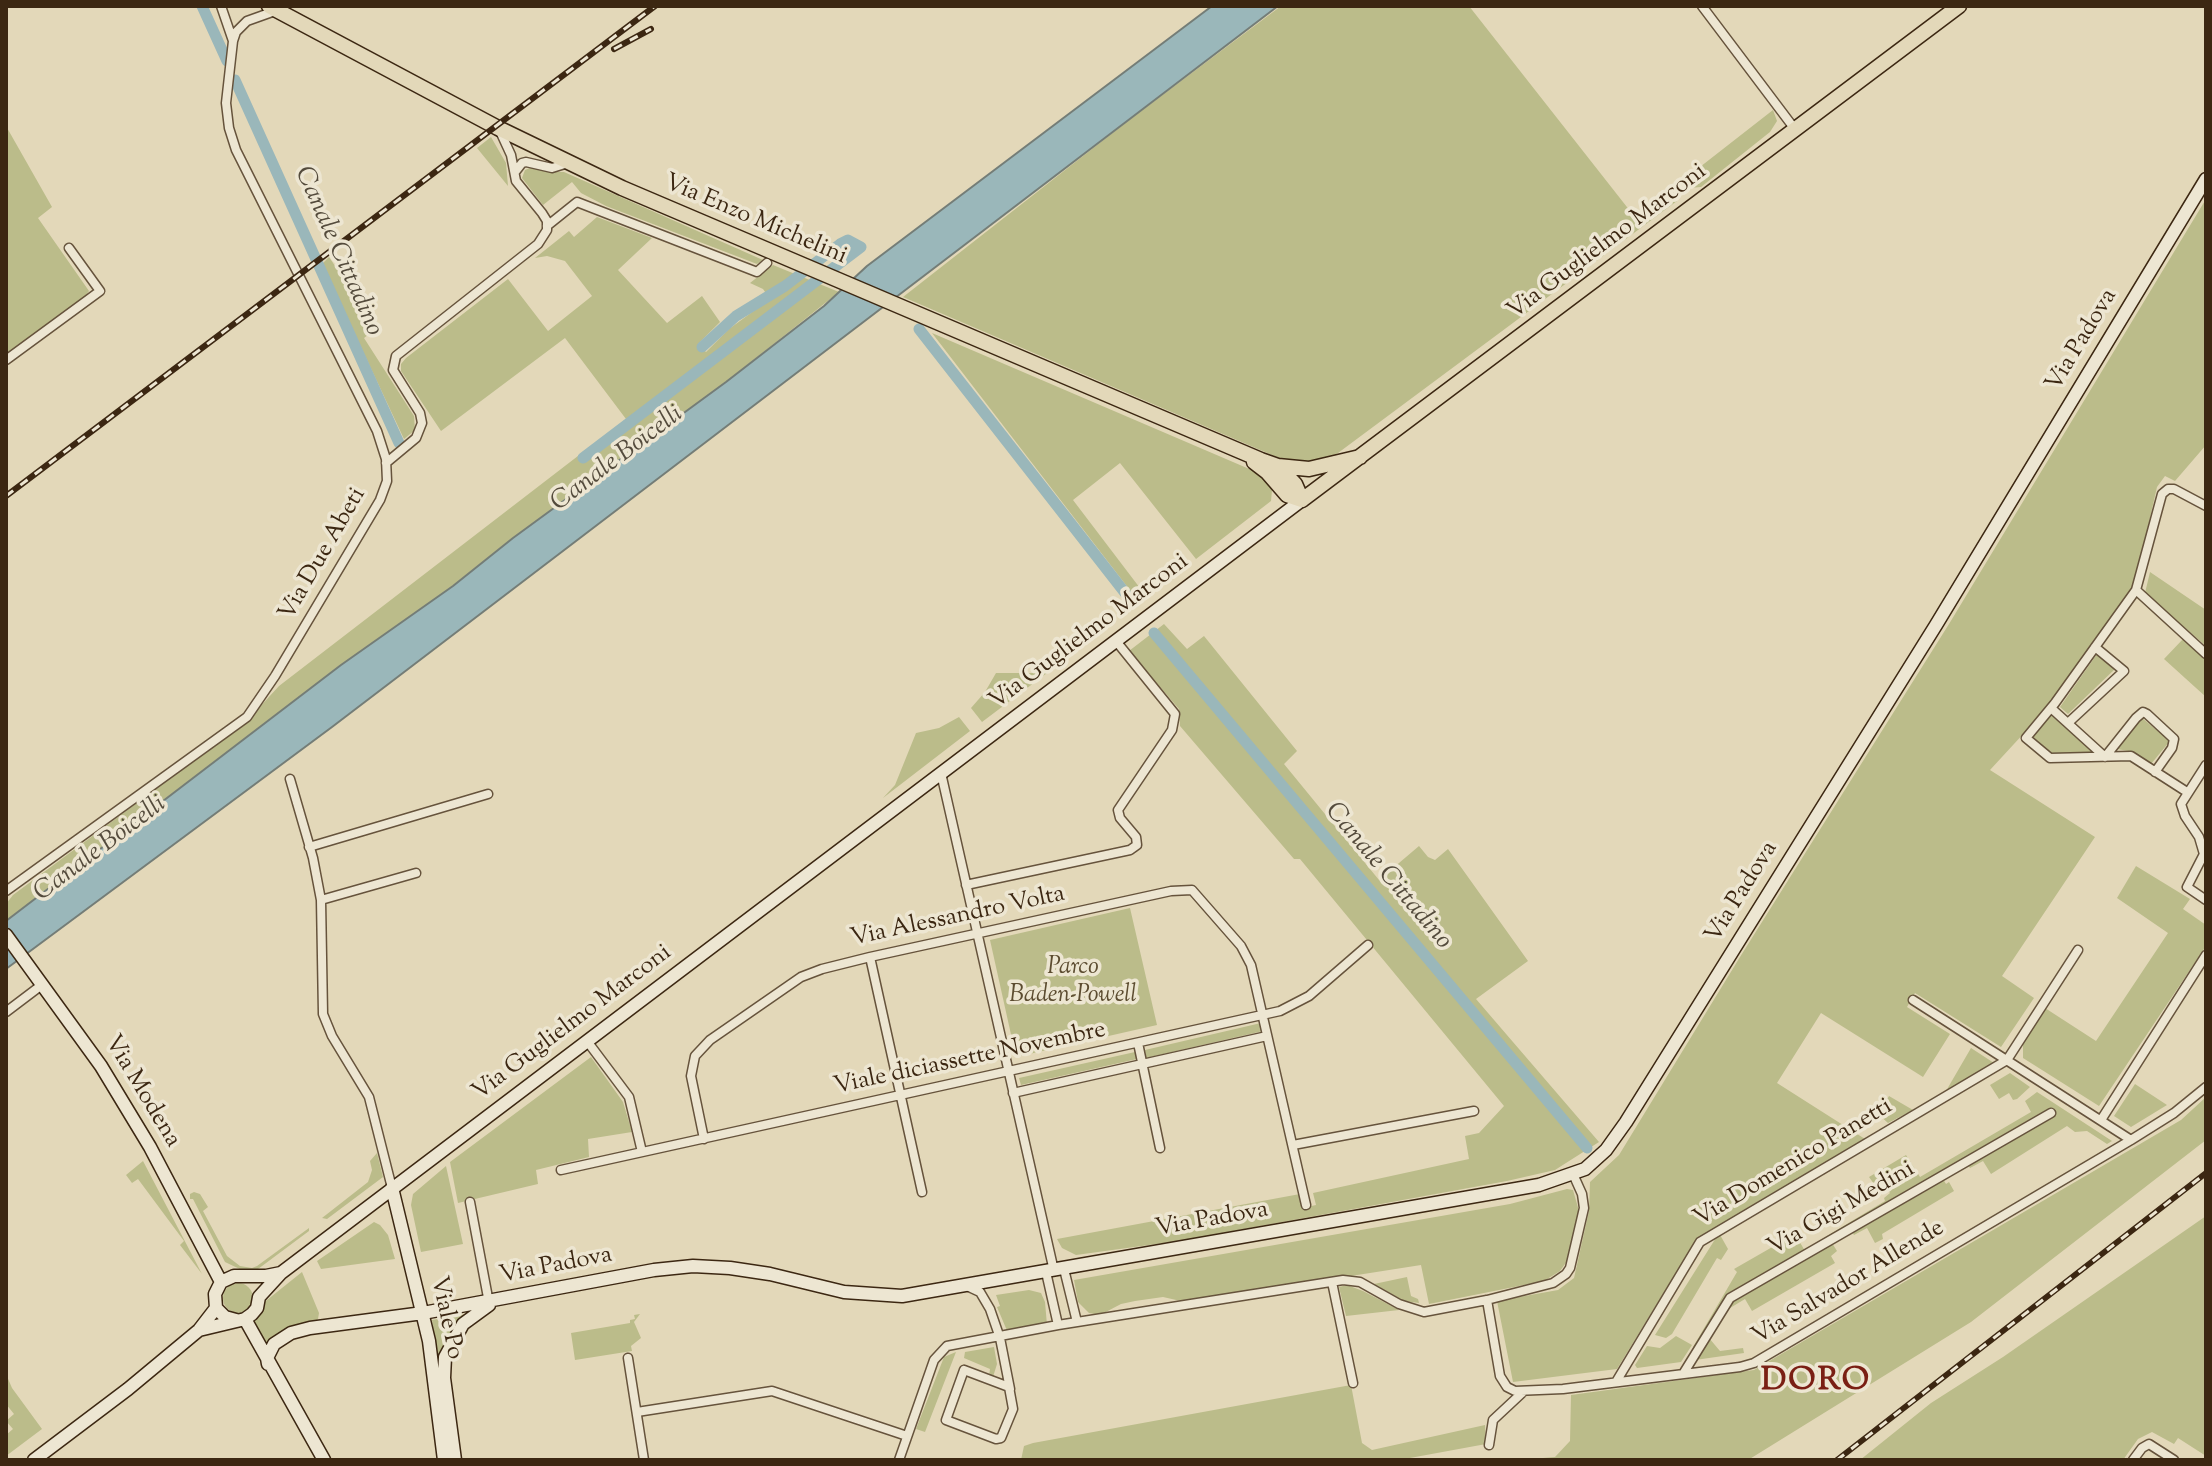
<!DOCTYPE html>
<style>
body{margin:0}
#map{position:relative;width:2212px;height:1466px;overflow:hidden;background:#e3d8b9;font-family:"Sorts Mill Goudy",serif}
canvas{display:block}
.frame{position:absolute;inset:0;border:8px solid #3c2712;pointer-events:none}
</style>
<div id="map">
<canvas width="2212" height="1466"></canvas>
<div class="frame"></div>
</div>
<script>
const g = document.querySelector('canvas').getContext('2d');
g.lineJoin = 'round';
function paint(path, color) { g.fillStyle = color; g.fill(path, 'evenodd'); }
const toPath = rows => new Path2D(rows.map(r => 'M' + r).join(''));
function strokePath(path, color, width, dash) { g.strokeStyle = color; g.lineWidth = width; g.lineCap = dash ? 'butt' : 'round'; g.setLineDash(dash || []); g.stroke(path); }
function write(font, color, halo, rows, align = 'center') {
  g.font = font + ' "Sorts Mill Goudy",serif'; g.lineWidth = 7; g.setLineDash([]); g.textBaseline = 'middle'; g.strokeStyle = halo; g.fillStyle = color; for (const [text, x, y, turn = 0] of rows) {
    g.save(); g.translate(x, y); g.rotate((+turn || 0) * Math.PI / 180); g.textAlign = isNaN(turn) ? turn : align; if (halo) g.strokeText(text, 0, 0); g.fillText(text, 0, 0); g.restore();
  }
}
paint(toPath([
 [1281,6,1469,6,1634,216,1674,187,1678,193,1677,201,1338,453,1318,463,1296,464,1272,455,903,297,1129,120],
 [1773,110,1777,121,1770,132,1701,187,1689,188,1682,181],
 [6,126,52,207,38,218,89,291,83,299,6,355],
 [491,137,506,163,508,186,477,148],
 [532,167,549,172,564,172,763,260,757,264,606,206,581,193,572,182,543,205,522,178,525,170],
 [2206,199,2206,445,2175,481,2165,476,2157,487,2134,588,2049,706,1990,770,2095,837,2002,976,2034,998,2001,1047,1915,993,1907,1007,1950,1034,1923,1077,1821,1013,1777,1083,1865,1139,1696,1240,1617,1369,1513,1382,1497,1301,1558,1290,1574,1278,1589,1211,1590,1182,1619,1155,1740,957,1949,624],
 [597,217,652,238,618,270,667,323,702,296,720,322,698,344,706,352,729,329,770,299,763,289,750,283,773,265,839,292,726,382,513,538,453,586,341,665,6,921,6,904,13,895,246,722,279,686,626,419,565,338,441,431,401,371,401,364,406,358,508,279,548,331,592,296,565,261,547,256,535,258,569,231,574,237],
 [329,257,377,328,364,338,414,416,415,430,404,439,322,264],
 [932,333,1254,471,1264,476,1272,490,1271,501,1196,559,1120,463,1073,500,1146,596,1139,602],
 [2150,572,2206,610,2206,646,2145,593],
 [1164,624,1187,649,1204,636,1297,751,1284,764,1379,880,1419,846,1428,857,1435,860,1448,849,1528,961,1476,999,1599,1142,1555,1170,1507,1181,1178,1241,1076,1255,1062,1248,1057,1239,1300,1194,1302,1208,1316,1205,1313,1193,1469,1159,1465,1136,1479,1133,1504,1106,1300,859,1294,859,1180,726,1179,709,1129,651],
 [2183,639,2206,660,2206,697,2164,659],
 [2097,654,2115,669,2068,714,2060,707],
 [1055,667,982,722,971,708,985,692,996,673,1035,673],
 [2051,713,2095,754,2052,753,2032,737],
 [959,717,970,731,883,798,895,785,916,733,939,728],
 [2142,718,2170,741,2151,764,2134,752,2117,749],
 [2136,866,2190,899,2183,909,2206,925,2206,946,2099,1106,2023,1058,2023,1043,2045,1008,2096,1041,2168,933,2117,898],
 [1130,908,1157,1025,1016,1057,990,940],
 [1261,1023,1263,1031,1146,1058,1145,1050],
 [1971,1048,1994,1063,1946,1091],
 [1135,1052,1137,1059,1021,1085,1019,1078],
 [591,1057,623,1102,632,1132,588,1139,589,1157,536,1170,538,1184,458,1203,450,1162],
 [2010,1073,2030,1087,2017,1099,2013,1100,2009,1093,1999,1099,1990,1085],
 [2135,1084,2167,1105,2131,1127,2114,1116],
 [2037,1092,2112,1141,2107,1144,2087,1131,2075,1132,2067,1126,1991,1174,1983,1161,1970,1168,1966,1162,1943,1179,1946,1184,1949,1182,1954,1191,1882,1234,1883,1239,1875,1243,1867,1228,1854,1235,1850,1229,1832,1243,1837,1251,1831,1256,1835,1263,1752,1311,1745,1299,1725,1311,1709,1338,1720,1351,1743,1348,1744,1353,1695,1360,1700,1351,1693,1347,1737,1272,1734,1269,1795,1234,1805,1251,1816,1245,1817,1242,1885,1201,1884,1198,1890,1193,1886,1188,1879,1191,1869,1177,1906,1155,1920,1177,2031,1112,2025,1101],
 [1889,1096,1913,1110,1888,1123,1878,1114],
 [2206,1097,2206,1140,1971,1322,1748,1460,1519,1460,1555,1457,1570,1441,1571,1395,1754,1370,2181,1120],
 [377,1153,383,1177,327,1219,322,1218,368,1182,372,1170,370,1161],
 [143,1161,202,1274,180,1245,184,1241,138,1179,132,1183,126,1175],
 [446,1166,463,1244,421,1252,411,1205,413,1194],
 [1567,1189,1573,1190,1579,1211,1570,1257,1560,1271,1544,1281,1429,1304,1421,1265,1185,1302,1163,1297,1135,1301,1121,1304,1100,1315,1089,1313,1078,1302,1074,1280,1510,1204],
 [194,1192,200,1194,208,1207,203,1211,227,1256,240,1266,252,1268,257,1266,309,1228,309,1231,254,1272,246,1272,225,1262,193,1199,190,1199,190,1194],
 [2206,1216,2206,1456,2178,1438,2174,1444,2152,1432,2138,1439,2123,1460,1860,1460,1931,1403,2003,1357],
 [374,1222,380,1225,388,1235,395,1259,321,1269,317,1261],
 [1719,1233,1728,1249,1721,1260,1717,1258,1672,1334,1666,1338,1655,1335],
 [302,1272,319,1313,318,1319,313,1323,280,1332,267,1348,253,1321,259,1316,257,1308],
 [1407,1277,1411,1296,1418,1299,1419,1303,1404,1301,1374,1284],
 '223 1298a15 15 0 1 1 30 0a15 15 0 1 1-30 0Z',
 [1347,1285,1363,1291,1399,1310,1346,1316,1339,1287],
 [1029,1290,1041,1293,1045,1302,1047,1325,1008,1333,997,1307,1000,1306,996,1295],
 [473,1313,451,1333,444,1345,438,1367,432,1320],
 [640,1314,634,1322,641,1338,631,1346,632,1351,575,1360,571,1333,630,1323,630,1320,635,1319,634,1315],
 [1676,1336,1692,1345,1681,1362,1637,1368,1635,1365,1647,1346,1660,1348],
 [994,1347,997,1364,993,1377,989,1376,990,1369,964,1358,965,1352],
 [956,1352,925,1432,916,1429,944,1357],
 [6,1374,12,1388,42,1429,6,1456,6,1435,13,1429,6,1421,14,1414,6,1404],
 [1351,1385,1362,1443,1372,1450,1485,1425,1486,1444,1399,1460,1021,1460,1024,1446,1033,1443]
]), '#bbbc8a');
const water = toPath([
 [1212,6,1278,6,332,727,6,969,6,921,341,665,453,586,513,538,726,382,824,306,867,266,1212,6]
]);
paint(water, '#9ab7ba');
strokePath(water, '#747d77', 2);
strokePath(toPath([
 [202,6,227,61],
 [235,80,399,443],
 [919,329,1133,603],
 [583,458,861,247,848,240,840,244,785,286,736,316,702,347],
 [1154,633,1587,1148]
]), '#9ab7ba', 11);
const street = toPath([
 [1702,6,1794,128],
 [233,41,236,32,247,21,275,11],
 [515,172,522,163,526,162,552,168,568,163],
 [547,226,577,202,757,272,767,263],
 [6,360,100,291,69,248],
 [386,463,416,438,422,423,420,413,393,370,396,356,538,244,547,230,547,221,542,213,516,181,511,155,499,129],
 [2136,590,2206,654],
 [2051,708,2105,757,2136,718,2143,712,2147,714,2174,739,2172,748,2155,772],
 [2068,723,2124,671,2095,647],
 [2206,765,2181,804,2185,816,2199,837,2204,854,2187,887,2206,900],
 [941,773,1054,1271],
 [290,779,313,858,321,900,323,1014,332,1036,369,1097,392,1188],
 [2187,792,2131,756,2050,758,2026,738,2055,703,2136,590,2162,494,2168,489,2174,489,2206,506],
 [309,847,488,794],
 [966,885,1130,850,1137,845,1136,837,1120,818,1118,810,1172,730,1175,714,1116,641],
 [6,891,247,717,275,676,380,500,387,481,386,459,377,431,236,150,229,128,226,103,233,41,221,6],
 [321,900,416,873],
 [870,957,922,1192],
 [1913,1000,2131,1140],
 [6,1012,43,984],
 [587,1041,629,1097,642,1152],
 [1138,1043,1160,1148],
 [1013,1093,1267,1036],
 [2101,1120,2206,955],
 [704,1139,691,1076,695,1056,710,1040,801,977,822,969,870,957,1171,891,1192,890,1241,946,1251,965,1306,1205],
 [1293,1145,1474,1111],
 [561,1170,1280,1011,1309,996,1368,945],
 [470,1202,489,1303],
 [1064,1269,1077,1322],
 [1046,1272,1058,1325],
 [1332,1282,1353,1383],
 [967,1286,980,1292,990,1309,1000,1338,1010,1389],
 [1487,1300,1500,1376,1507,1387,1515,1391,1563,1389,1740,1367,1754,1363,2131,1140,2174,1113,2206,1087],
 [628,1358,644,1460],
 [964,1370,1009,1387,1013,1409,1001,1438,996,1439,946,1420,964,1370],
 [1683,1374,1730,1298,2051,1113],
 [1616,1382,1700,1242,2007,1060,2078,950],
 [637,1412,772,1391,907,1436],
 [1489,1445,1493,1420,1523,1392],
 [899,1460,934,1360,947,1346,1058,1325,1343,1280,1360,1282,1399,1304,1424,1312,1487,1300,1553,1283,1566,1274,1570,1268,1584,1208,1582,1194,1573,1174],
 [2133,1460,2142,1448,2149,1444,2174,1460]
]);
const secondary = toPath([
 [6,935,101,1066,150,1147,221,1282],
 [392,1188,429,1341,444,1460],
 [245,1319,324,1460],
 [236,1320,225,1317,216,1308,215,1294,221,1282,234,1276,266,1276,281,1273,1302,500],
 [199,1330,245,1319,252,1314,257,1308,259,1297,281,1273],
 [268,1364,267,1358,274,1344,291,1333,310,1328,423,1313,654,1270,693,1266,730,1268,770,1274,844,1292,902,1296,1539,1185,1585,1169,1606,1150,1626,1122,1936,625,2206,179],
 [34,1460,128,1389,199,1330,216,1308],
 [455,1460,444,1378,445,1357,463,1324,489,1305]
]);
const primary = toPath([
 [269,6,498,128,622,188,1261,460,1278,466,1309,469,1360,457],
 [1254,462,1267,472,1287,495,1302,500],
 [1278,466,1295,484,1302,500],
 [1302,500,1959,6]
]);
strokePath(street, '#66533c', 11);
strokePath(secondary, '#3c2712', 15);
strokePath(primary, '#3c2712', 17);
strokePath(street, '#ede6d2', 8);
strokePath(secondary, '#ede6d2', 12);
strokePath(primary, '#e3d8b9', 14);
const rail = toPath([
 [614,49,651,29],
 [6,496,655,6],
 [1837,1460,2206,1173]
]);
strokePath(rail, '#3c2712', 6);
strokePath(rail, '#ede6d2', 3, [9]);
write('24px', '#3c2712', '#ede6d2', [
 ["Via Enzo Michelini",755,221,23],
 ["Via Guglielmo Marconi",1608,243,-37],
 ["Via Padova",2083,341,-59],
 ["Via Due Abeti",324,555,-60],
 ["Via Guglielmo Marconi",1090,633,-37],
 ["Via Padova",1743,893,-58],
 ["Via Alessandro Volta",958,918,-12],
 ["Via Guglielmo Marconi",573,1024,-37],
 ["Viale diciassette Novembre",970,1060,-12],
 ["Via Modena",141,1092,59],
 ["Via Domenico Panetti",1794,1164,-31],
 ["Via Gigi Medini",1842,1210,-30],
 ["Via Padova",1212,1221,-10],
 ["Via Padova",556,1267,-11],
 ["Via Salvador Allende",1849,1284,-31],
 ["Viale Po",445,1318,78]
]);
write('italic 24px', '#5c4c30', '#ede6d2', [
 ["Parco",1073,969],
 ["Baden-Powell",1073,997]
]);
write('italic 26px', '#544b3c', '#ede6d2', [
 ["Canale Cittadino",337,252,66],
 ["Canale Boicelli",618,460,-37],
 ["Canale Boicelli",101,850,-37],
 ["Canale Cittadino",1387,877,50]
]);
g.letterSpacing = '2px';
write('bold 32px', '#7a1f14', '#ede6d2', [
 ["DORO",1816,1384]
]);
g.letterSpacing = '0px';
</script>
